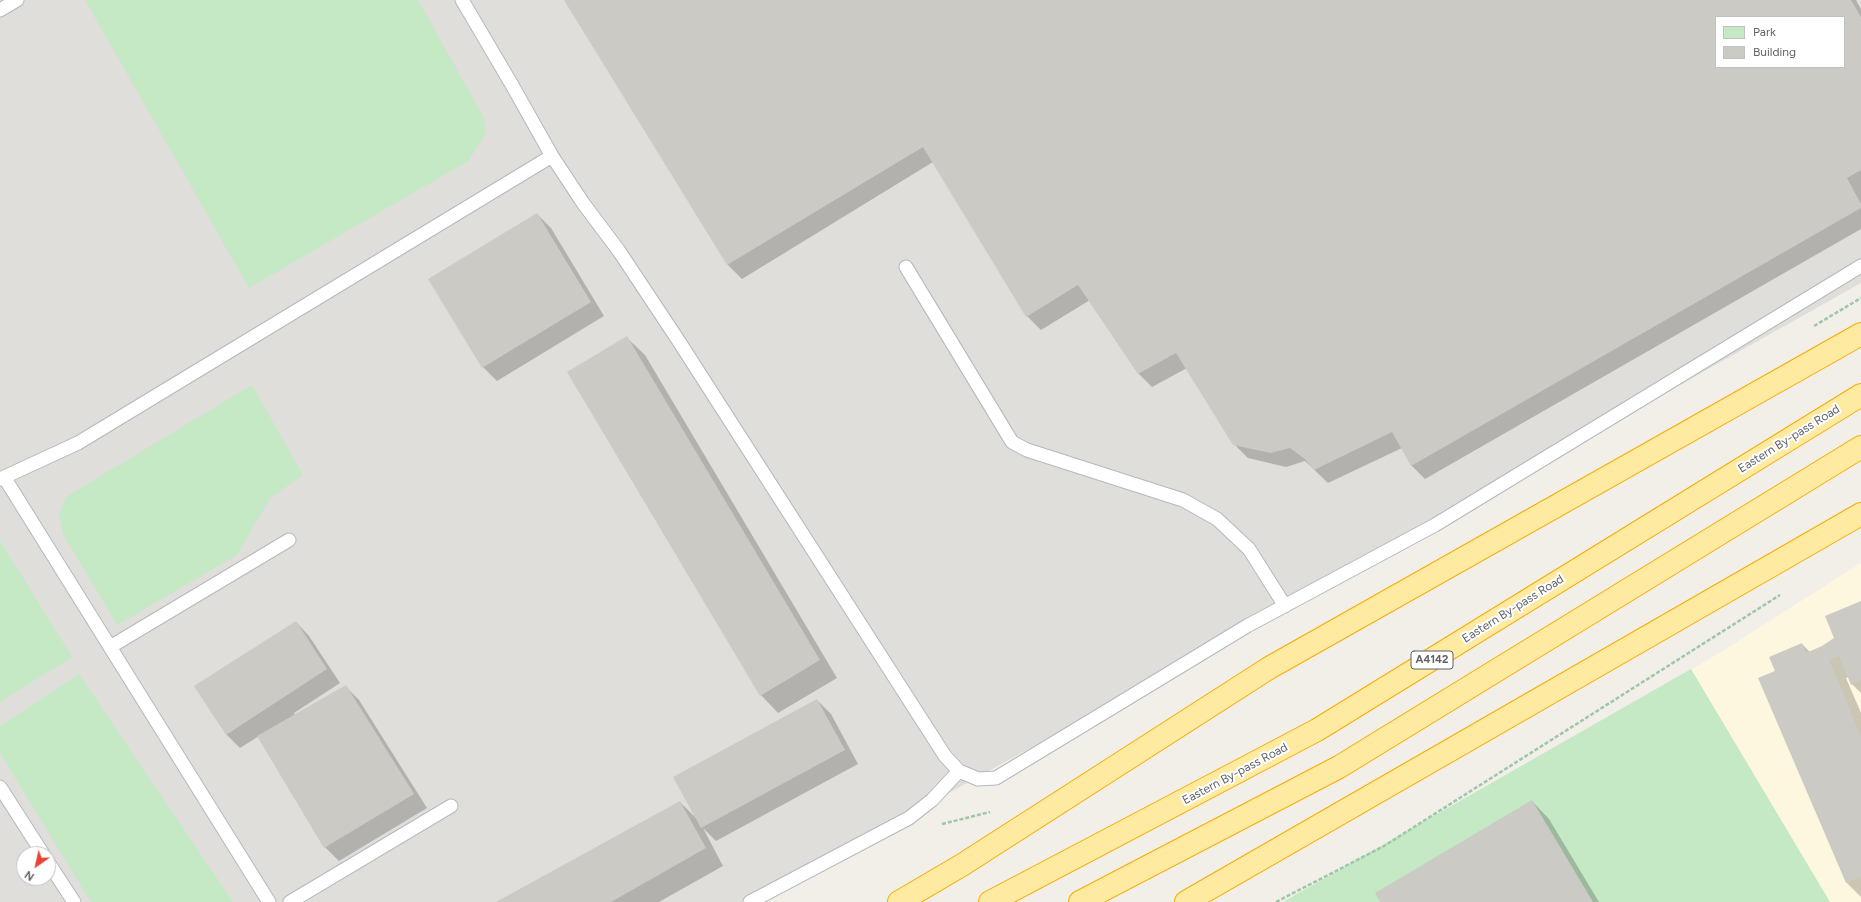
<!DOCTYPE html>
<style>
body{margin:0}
#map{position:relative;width:1861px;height:902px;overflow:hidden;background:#f1efe8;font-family:Figtree,sans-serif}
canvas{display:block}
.legend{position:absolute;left:1715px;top:16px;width:130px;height:52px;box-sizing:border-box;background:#fff;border:1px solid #bfc1c3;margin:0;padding:5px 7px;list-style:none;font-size:12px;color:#5f6368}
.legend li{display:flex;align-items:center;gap:8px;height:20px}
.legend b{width:20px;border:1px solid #bfc1c3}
.north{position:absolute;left:16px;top:846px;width:40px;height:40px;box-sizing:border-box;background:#fff;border:1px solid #bfc1c3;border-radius:50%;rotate:214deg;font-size:11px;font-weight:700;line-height:16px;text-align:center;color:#5f6368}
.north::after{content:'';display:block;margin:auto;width:14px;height:18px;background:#ea4335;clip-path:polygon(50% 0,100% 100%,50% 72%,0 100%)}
</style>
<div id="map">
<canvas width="1861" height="902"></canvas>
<ul class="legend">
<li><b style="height:11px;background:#c5e8c5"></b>Park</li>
<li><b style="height:11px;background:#cccac5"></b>Building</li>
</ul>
<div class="north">N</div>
</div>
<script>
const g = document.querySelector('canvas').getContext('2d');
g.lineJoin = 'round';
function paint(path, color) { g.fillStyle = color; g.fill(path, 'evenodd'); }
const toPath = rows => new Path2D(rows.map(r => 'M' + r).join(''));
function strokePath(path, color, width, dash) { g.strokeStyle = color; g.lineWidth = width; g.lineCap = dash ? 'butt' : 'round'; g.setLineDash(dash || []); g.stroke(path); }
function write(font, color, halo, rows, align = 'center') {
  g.font = font + ' Figtree,sans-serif'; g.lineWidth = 4; g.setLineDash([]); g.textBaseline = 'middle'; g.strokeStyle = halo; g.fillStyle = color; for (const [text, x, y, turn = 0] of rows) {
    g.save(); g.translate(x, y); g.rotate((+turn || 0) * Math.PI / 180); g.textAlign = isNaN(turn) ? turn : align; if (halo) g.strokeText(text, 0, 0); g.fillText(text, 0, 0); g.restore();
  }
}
paint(toPath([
 [1861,563,1861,902,1294,902,1374,860,1724,650]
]), '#fef7e0');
paint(toPath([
 [0,0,1861,0,1861,283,1287,606,752,902,0,902],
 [1716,17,1844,17,1844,67,1716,67],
 [24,854,48,854,48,878,24,878]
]), '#e0deda');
paint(toPath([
 [85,0,418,0,484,118,486,134,468,161,249,288],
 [252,385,303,475,270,498,237,555,117,625,63,534,59,515,66,497],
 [0,541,72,657,0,702],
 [1691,669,1830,902,1283,902],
 [79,674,233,902,91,902,0,753,0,726]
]), '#c5e8c5');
paint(toPath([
 [565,0,1856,0,1861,9,1861,229,1425,479,1411,465,1402,448,1328,483,1305,461,1286,467,1248,458,1234,444,1187,368,1152,387,1138,373,1090,300,1041,330,1027,316,933,162,742,279,728,265],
 [1716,17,1844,17,1844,67,1716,67],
 [537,214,551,228,604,316,497,381,483,367],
 [627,338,645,355,837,678,778,713,761,695],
 [1861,602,1861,693,1852,684,1849,677,1846,678,1861,713,1861,897,1847,883,1760,679,1777,672,1802,644,1810,652,1823,646,1835,638],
 [296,622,309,636,340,683,294,713,295,715,345,686,359,700,427,808,339,861,325,847,259,736,240,748,226,734],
 [817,700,831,714,858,764,716,841,703,828,723,866,659,902,498,902,680,802,697,819],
 [1532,801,1549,819,1599,902,1381,902]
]), '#0003');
paint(toPath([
 [564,0,1851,0,1861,17,1861,170,1847,178,1861,204,1861,208,1411,466,1392,432,1314,470,1305,459,1290,448,1271,453,1233,445,1176,353,1138,374,1078,285,1026,317,923,147,727,265],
 [1716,17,1844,17,1844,67,1716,67],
 [537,213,591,302,482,368,428,279],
 [627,336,820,660,760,696,567,372],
 [1861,601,1861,680,1851,685,1839,656,1829,660,1861,736,1861,877,1846,883,1758,678,1775,671,1769,657,1802,643,1806,653,1822,646,1834,638,1825,616],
 [296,621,327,669,226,735,194,686],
 [346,685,414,794,324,848,257,736],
 [817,699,845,750,701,828,673,777],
 [1532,800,1593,902,1380,902,1375,893],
 [680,801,706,848,611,902,496,902]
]), '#cccac5');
const service = toPath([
 [462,0,512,85,552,156,583,203,619,251,680,343,945,756,959,771,978,779,996,778,1247,626,1435,525,1861,266],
 [0,10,17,0],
 [906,267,1012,442,1027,450,1183,500,1217,519,1249,549,1285,606],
 [4,477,269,902],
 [0,479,78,443,552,156],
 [110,647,289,540],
 [0,787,43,854],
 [48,862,74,902],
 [290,902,451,806],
 [750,902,909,818,932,800,959,771]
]);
const trunk = toPath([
 [899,902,962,865,1269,668,1861,334],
 [990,902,1317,730,1861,395],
 [1080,902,1339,767,1861,447],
 [1186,902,1861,514]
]);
strokePath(service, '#b5b8bc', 15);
strokePath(trunk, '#f9ab00', 24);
strokePath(toPath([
 [1814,326,1861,298],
 [942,824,990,812],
 [1276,902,1384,846,1780,595]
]), '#9cc7a9', 2.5, [4, 2]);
strokePath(service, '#fff', 13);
strokePath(trunk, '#feeaa1', 22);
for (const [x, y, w] of [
 [1432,660,42]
]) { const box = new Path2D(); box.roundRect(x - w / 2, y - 9, w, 18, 3); g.fillStyle = '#fff'; g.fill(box); strokePath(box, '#5f6368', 1); }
write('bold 11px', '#5f6368', null, [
 ["A4142",1432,660]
]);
write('12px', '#5f6368', '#fff', [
 ["Eastern By-pass Road",1789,439,-32],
 ["Eastern By-pass Road",1513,609,-32],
 ["Eastern By-pass Road",1235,774,-28]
]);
</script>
